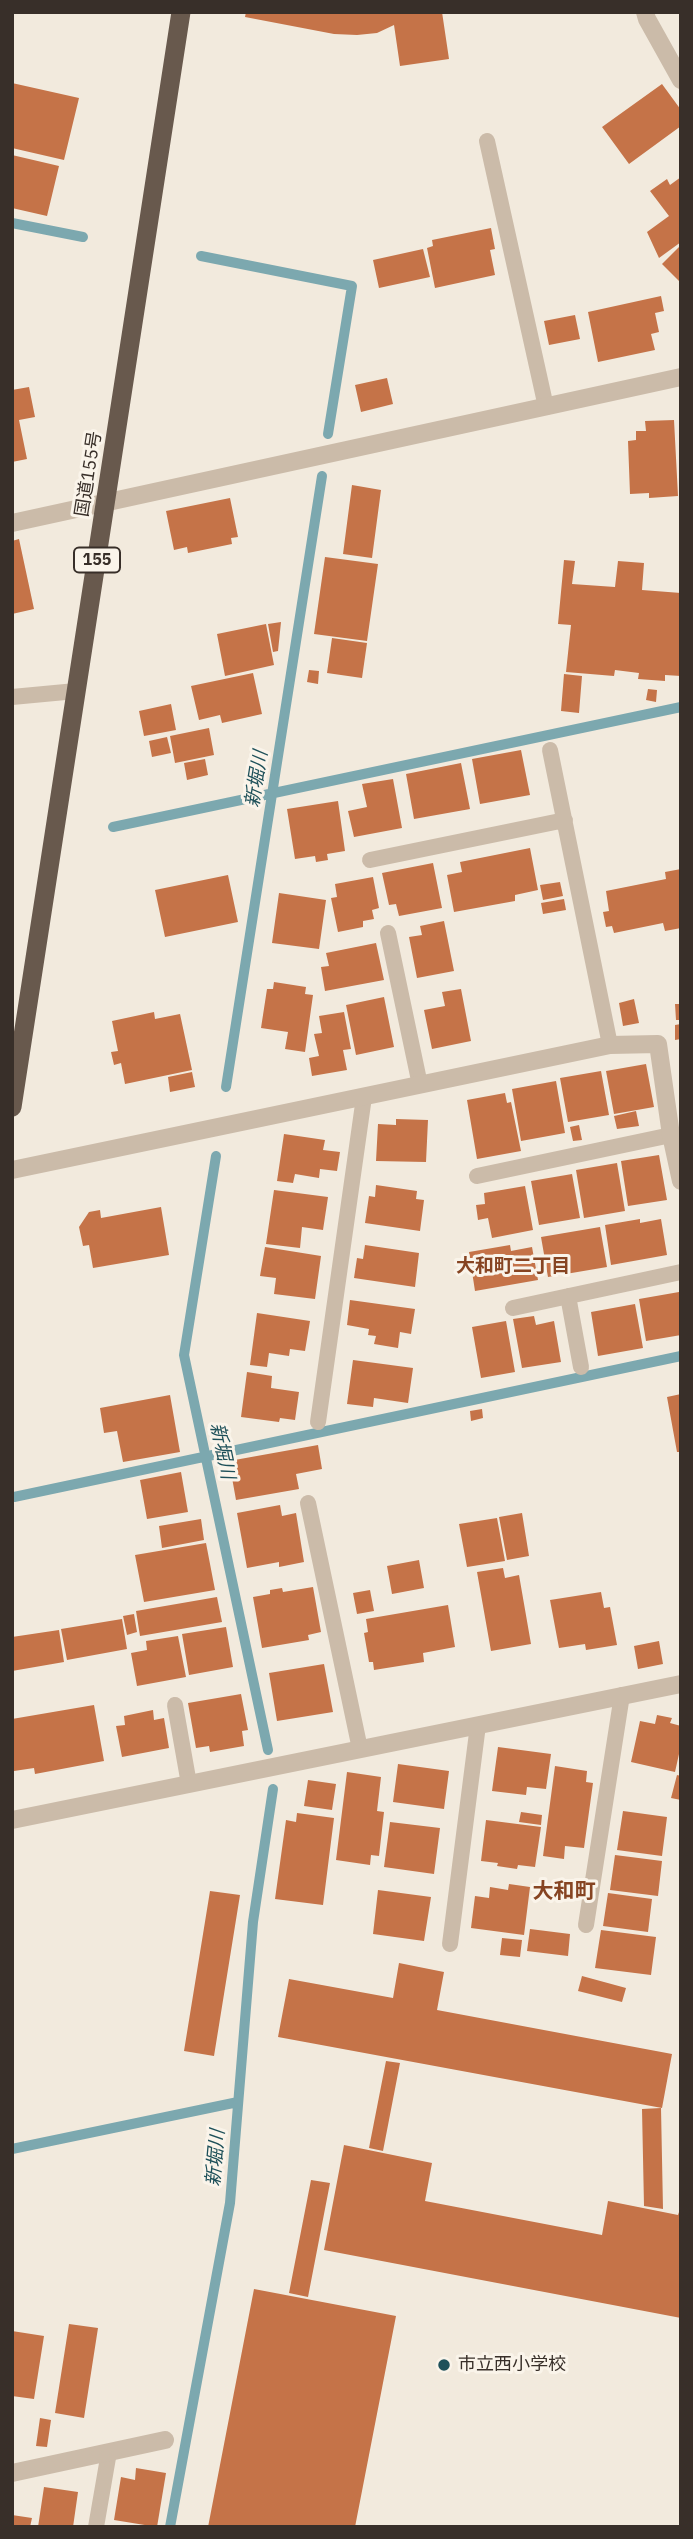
<!DOCTYPE html>
<meta charset="utf-8">
<style>
body{margin:0}
#map{position:relative;width:693px;height:2539px;overflow:hidden;background:#f2eadd;font-family:"IBM Plex Sans",sans-serif}
canvas{display:block}
.frame{position:absolute;inset:0;border:14px solid #382f29;pointer-events:none}
</style>
<div id="map">
<canvas width="693" height="2539"></canvas>
<div class="frame"></div>
</div>
<script>
const g = document.querySelector('canvas').getContext('2d');
g.lineJoin = 'round';
const toPath = rows => new Path2D(rows.map(r => 'M' + r).join(''));
function strokePath(path, color, width, dash) { g.strokeStyle = color; g.lineWidth = width; g.lineCap = dash ? 'butt' : 'round'; g.setLineDash(dash || []); g.stroke(path); }
function paint(path, color) { g.fillStyle = color; g.fill(path, 'evenodd'); }
function write(font, color, halo, rows, align = 'center') {
  g.font = font + ' "IBM Plex Sans","Noto Sans JP",sans-serif'; g.lineWidth = 6; g.setLineDash([]); g.textBaseline = 'middle'; g.strokeStyle = halo; g.fillStyle = color; for (const [text, x, y, turn = 0] of rows) {
    g.save(); g.translate(x, y); g.rotate((+turn || 0) * Math.PI / 180); g.textAlign = isNaN(turn) ? turn : align; if (halo) g.strokeText(text, 0, 0); g.fillText(text, 0, 0); g.restore();
  }
}
strokePath(toPath([
 [12,223,83,237],
 [201,256,352,286,328,434],
 [113,827,681,707],
 [226,1087,322,476],
 [216,1156,184,1355,268,1750],
 [14,1497,681,1356],
 [12,2149,238,2102],
 [170,2527,230,2203,253,1922,273,1789]
]), '#7ca8af', 10);
paint(toPath([
 [246,12,442,12,449,59,400,66,394,25,377,33,357,35,334,34,245,17],
 [12,83,79,98,64,160,12,148],
 [662,84,681,110,681,126,629,164,602,127],
 [12,155,59,166,47,216,12,208],
 [681,177,681,242,659,258,647,232,669,216,650,191,667,179,670,185],
 [491,228,495,249,490,250,495,275,435,288,427,248,433,246,432,240],
 [681,245,681,283,662,264],
 [423,249,430,277,379,288,373,260],
 [661,296,664,311,655,313,659,332,651,334,655,350,598,362,588,312],
 [575,315,580,339,549,345,544,321],
 [387,378,393,404,361,412,355,385],
 [29,387,35,417,19,420,27,459,12,462,12,390],
 [674,420,678,496,649,498,649,493,630,494,628,441,636,440,636,431,646,431,645,421],
 [352,485,381,490,372,558,343,554],
 [230,498,238,537,231,538,232,544,188,553,187,547,174,550,166,511],
 [19,539,34,609,12,614,12,541],
 [325,557,378,564,367,641,314,634],
 [564,560,575,561,572,584,615,587,618,561,644,563,642,590,681,593,681,676,665,675,665,681,638,679,639,673,615,670,614,676,566,672,571,625,558,624],
 [281,622,278,651,273,652,268,624],
 [266,624,274,665,225,676,217,634],
 [332,638,367,643,362,678,327,673],
 [309,670,319,671,318,684,307,682],
 [253,673,262,714,222,723,220,715,199,720,191,686],
 [564,674,582,676,579,713,561,711],
 [648,689,657,690,656,702,646,700],
 [171,704,176,730,144,736,139,711],
 [209,728,214,755,175,763,170,736],
 [167,737,171,753,152,757,149,741],
 [521,750,530,795,480,804,472,759],
 [205,759,208,775,187,780,184,763],
 [461,763,470,809,414,819,406,774],
 [393,779,402,828,354,837,348,811,367,807,362,784],
 [338,801,345,851,327,854,328,860,316,862,315,856,295,859,287,809],
 [530,848,538,890,515,895,515,901,454,912,447,875,462,872,460,862],
 [433,863,442,908,399,916,396,904,389,905,382,873],
 [681,869,681,928,665,931,663,923,614,933,612,926,606,927,603,912,609,911,606,891,666,879,665,872],
 [228,875,238,922,165,937,155,890],
 [373,877,379,908,372,910,374,919,363,921,363,927,338,932,331,898,337,897,335,884],
 [560,882,563,896,543,900,540,885],
 [279,893,326,900,319,949,272,943],
 [564,899,566,910,543,914,541,903],
 [444,921,454,971,417,978,409,937,422,935,420,926],
 [376,943,384,980,325,991,321,967,329,966,326,953],
 [274,982,306,987,305,994,313,995,305,1052,285,1049,288,1032,261,1028,267,989,273,989],
 [461,989,471,1041,432,1049,424,1010,445,1006,442,992],
 [384,997,394,1047,356,1055,346,1005],
 [634,999,639,1023,623,1026,619,1003],
 [675,1004,681,1004,681,1020,676,1020],
 [154,1012,155,1019,180,1014,192,1070,125,1084,121,1063,114,1065,111,1052,118,1051,112,1021],
 [344,1012,351,1049,343,1050,347,1070,312,1076,309,1058,319,1056,314,1034,322,1033,319,1016],
 [681,1024,681,1039,675,1040,675,1025],
 [646,1064,654,1107,614,1114,606,1071],
 [601,1071,609,1115,568,1122,560,1078],
 [192,1072,195,1087,170,1092,168,1077],
 [556,1081,565,1133,521,1141,512,1089],
 [505,1093,507,1103,511,1102,521,1151,477,1159,467,1100],
 [636,1111,639,1126,617,1129,614,1116],
 [396,1119,428,1120,426,1162,376,1161,378,1124,396,1125],
 [579,1125,582,1140,573,1141,570,1127],
 [284,1134,325,1140,323,1150,340,1152,337,1171,320,1169,319,1178,295,1174,293,1183,277,1181],
 [659,1155,667,1200,628,1206,621,1161],
 [617,1163,625,1211,584,1218,576,1170],
 [572,1174,580,1218,539,1225,531,1181],
 [376,1185,417,1191,416,1199,424,1200,420,1231,365,1223,369,1196,375,1197],
 [525,1186,533,1230,492,1238,488,1218,478,1220,476,1205,485,1204,484,1193],
 [274,1190,328,1197,323,1230,302,1227,300,1248,266,1244],
 [161,1207,169,1255,93,1268,89,1245,83,1246,79,1227,89,1212,100,1210,101,1218],
 [640,1219,640,1223,661,1219,667,1255,611,1265,605,1225],
 [600,1227,607,1267,548,1277,541,1237],
 [365,1245,419,1253,415,1287,354,1278,357,1258,363,1259],
 [510,1245,511,1251,532,1247,538,1280,475,1291,469,1252],
 [265,1247,321,1256,315,1299,274,1294,276,1278,260,1276],
 [679,1292,681,1335,646,1341,639,1299],
 [350,1300,415,1309,411,1334,400,1332,398,1348,374,1344,376,1336,368,1335,369,1329,347,1325],
 [635,1304,643,1348,598,1356,591,1312],
 [257,1313,310,1321,305,1351,290,1349,289,1356,269,1353,267,1367,250,1365],
 [534,1316,536,1325,554,1321,561,1362,522,1368,513,1319],
 [506,1321,515,1372,481,1378,472,1327],
 [353,1360,413,1368,408,1403,374,1398,373,1407,347,1404],
 [247,1372,272,1376,271,1388,299,1392,295,1420,280,1418,279,1422,241,1417],
 [681,1394,681,1452,677,1452,667,1397],
 [170,1395,180,1452,123,1462,117,1431,104,1433,100,1408],
 [482,1409,483,1418,471,1421,470,1411],
 [318,1445,322,1469,296,1474,299,1489,236,1500,229,1461],
 [181,1472,188,1512,147,1519,140,1480],
 [280,1505,282,1516,296,1513,304,1562,279,1567,279,1562,247,1568,237,1513],
 [522,1513,529,1556,507,1560,499,1517],
 [497,1518,505,1561,467,1567,459,1524],
 [201,1519,204,1540,162,1548,159,1526],
 [206,1543,215,1590,144,1602,135,1555],
 [419,1560,424,1588,392,1594,387,1566],
 [503,1568,505,1578,519,1575,531,1644,491,1651,477,1572],
 [313,1587,321,1632,308,1635,309,1640,262,1648,253,1597,270,1594,270,1590,282,1588,283,1592],
 [370,1590,374,1611,357,1614,353,1593],
 [601,1592,604,1608,610,1607,617,1645,586,1650,585,1644,559,1648,550,1600],
 [217,1597,222,1622,140,1636,136,1611],
 [448,1605,455,1647,423,1653,424,1662,374,1670,373,1662,369,1662,364,1633,368,1632,366,1619],
 [134,1614,137,1632,127,1635,123,1616],
 [122,1619,127,1649,67,1660,61,1629],
 [226,1627,233,1667,189,1675,182,1634],
 [59,1630,64,1662,12,1671,12,1637],
 [178,1636,186,1677,137,1686,131,1653,147,1650,146,1641],
 [659,1641,663,1664,638,1669,634,1646],
 [324,1664,333,1712,277,1721,269,1673],
 [241,1694,248,1730,242,1731,244,1746,210,1752,209,1746,196,1748,188,1703],
 [94,1705,104,1761,35,1774,34,1768,14,1771,12,1719],
 [153,1710,154,1720,164,1718,169,1748,122,1757,116,1726,125,1725,124,1716],
 [657,1715,672,1718,670,1723,681,1726,681,1745,675,1772,631,1762,640,1721,655,1724],
 [498,1747,551,1754,546,1789,527,1787,526,1795,492,1791],
 [398,1764,449,1771,444,1809,393,1802],
 [555,1766,587,1771,586,1782,593,1783,584,1848,565,1846,564,1859,543,1856],
 [347,1772,381,1777,377,1811,384,1812,379,1856,371,1855,370,1865,336,1860],
 [677,1775,681,1776,681,1800,671,1798],
 [308,1780,336,1784,332,1810,304,1806],
 [623,1811,667,1817,662,1856,617,1850],
 [521,1812,542,1815,541,1825,519,1822],
 [297,1813,334,1818,323,1905,275,1899,286,1820,296,1822],
 [486,1820,541,1827,535,1867,518,1865,517,1869,497,1866,498,1863,481,1861],
 [390,1822,440,1828,434,1874,384,1867],
 [615,1855,662,1861,658,1896,610,1890],
 [509,1884,530,1887,524,1935,471,1928,475,1896,489,1898,490,1887,508,1890],
 [378,1890,431,1897,424,1941,373,1934],
 [210,1891,240,1895,214,2056,184,2051],
 [608,1893,652,1899,648,1932,603,1926],
 [530,1929,570,1934,568,1956,527,1951],
 [601,1930,656,1937,651,1975,595,1968],
 [502,1938,522,1940,520,1957,500,1955],
 [399,1963,444,1972,437,2010,672,2054,662,2108,278,2037,289,1979,393,1998],
 [582,1976,626,1988,622,2002,578,1991],
 [386,2061,400,2063,383,2151,369,2148],
 [661,2108,663,2209,644,2206,642,2109],
 [344,2145,432,2163,425,2201,602,2235,608,2201,678,2215,681,2206,681,2318,324,2250],
 [311,2180,330,2183,308,2297,289,2293],
 [254,2289,396,2316,355,2527,208,2527],
 [69,2324,98,2328,84,2418,55,2413],
 [12,2331,44,2336,34,2399,12,2396],
 [40,2418,51,2420,47,2447,36,2446],
 [136,2468,166,2473,157,2527,114,2520,121,2477,135,2480],
 [44,2487,78,2492,73,2527,38,2527],
 [12,2515,32,2518,30,2527,12,2527]
]), '#c57348');
strokePath(toPath([
 [487,141,546,407],
 [12,697,76,691],
 [550,750,610,1045],
 [370,860,565,820],
 [388,933,420,1085],
 [477,1176,671,1135],
 [568,1296,581,1367],
 [513,1308,681,1272],
 [318,1422,364,1097],
 [308,1503,360,1749],
 [175,1705,189,1784],
 [586,1925,622,1695],
 [450,1944,478,1725],
 [96,2527,109,2452]
]), '#cbbba9', 16);
strokePath(toPath([
 [645,12,647,19,681,80],
 [12,523,681,377],
 [12,1170,610,1045,658,1044,671,1135,681,1181],
 [12,1820,681,1684],
 [12,2473,165,2440]
]), '#cbbba9', 18);
strokePath(toPath([
 [12,1107,181,12]
]), '#68594d', 19);
for (const [x, y, r, color] of [
 [444,2365,7,"#1e5059"]
]) { const dot = new Path2D(); dot.arc(x, y, r, 0, 2 * Math.PI); g.fillStyle = color; g.fill(dot); strokePath(dot, '#faf4ea', 2.5); }
for (const [x, y, w] of [
 [97,560,46]
]) { const box = new Path2D(); box.roundRect(x - w / 2, y - 12.5, w, 25, 5); g.fillStyle = '#faf4ea'; g.fill(box); strokePath(box, '#382f29', 2); }
write('bold 16px', '#382f29', null, [
 ["155",97,560]
]);
write('18px', '#382f29', '#faf4ea', [
 ["国道155号",89,474,-81]
]);
write('18px', '#382f29', '#faf4ea', [
 ["市立西小学校",458,2365]
], 'left');
write('italic 19px', '#1e5059', '#faf4ea', [
 ["新堀川",257,779,-81],
 ["新堀川",222,1451,78],
 ["新堀川",216,2158,-85]
]);
write('bold 19px', '#864422', '#faf4ea', [
 ["大和町二丁目",513,1267]
]);
write('bold 21px', '#864422', '#faf4ea', [
 ["大和町",564,1892]
]);
</script>
